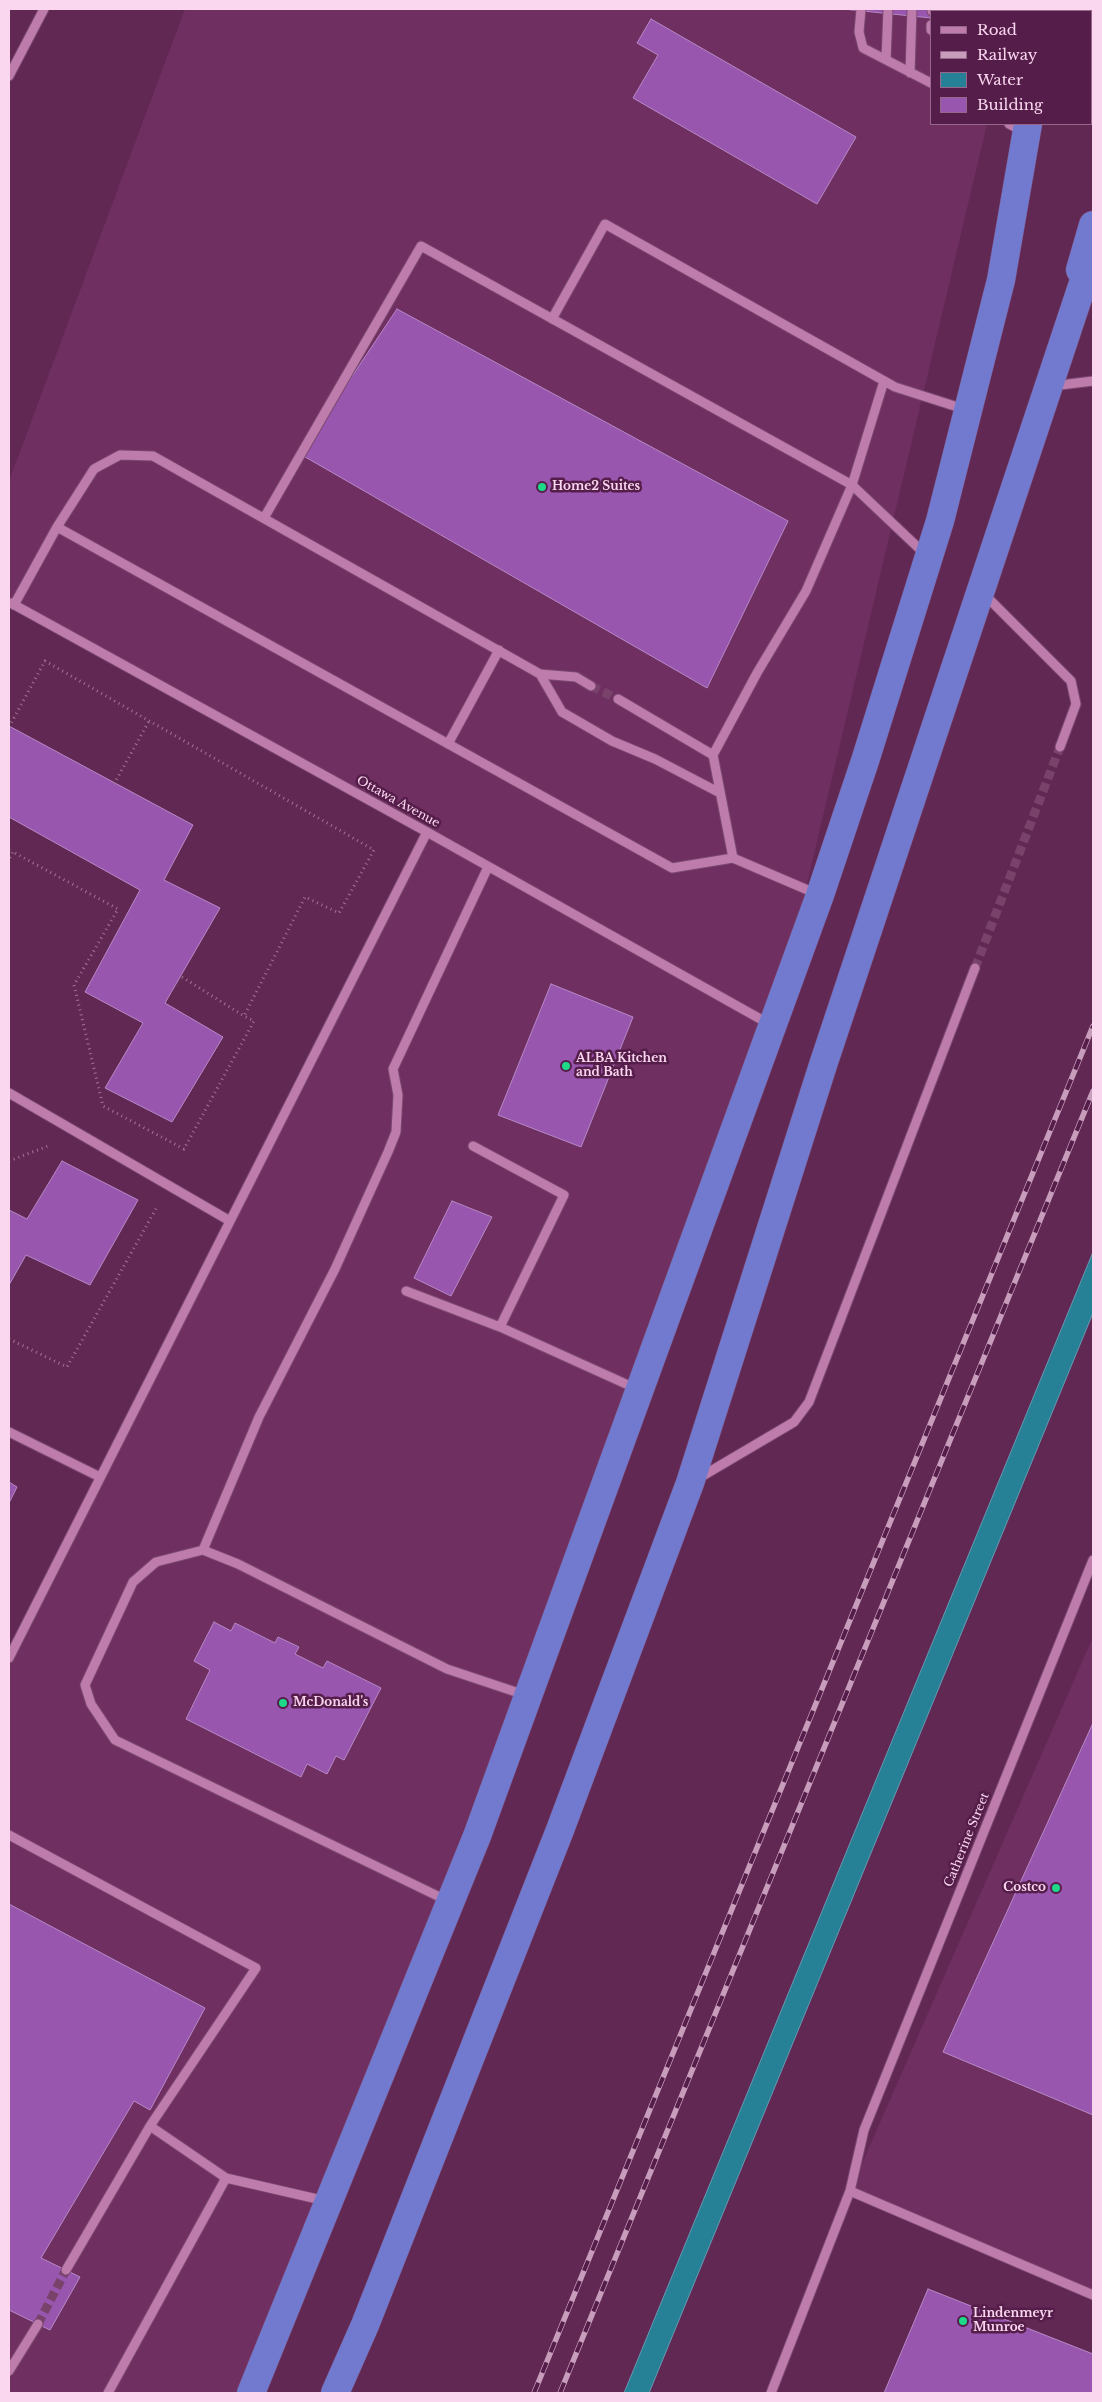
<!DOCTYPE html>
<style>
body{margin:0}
#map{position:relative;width:1102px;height:2402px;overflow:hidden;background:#612854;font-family:"Libre Baskerville",serif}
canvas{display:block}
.frame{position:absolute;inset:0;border:10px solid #fad6ef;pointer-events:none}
.legend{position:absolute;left:930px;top:10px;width:162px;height:115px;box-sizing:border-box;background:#551d49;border:1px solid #97678b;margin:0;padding:6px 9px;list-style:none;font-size:15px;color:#fad6ef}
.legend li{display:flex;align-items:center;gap:10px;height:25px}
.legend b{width:25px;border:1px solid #97678b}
</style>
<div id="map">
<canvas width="1102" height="2402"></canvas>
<div class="frame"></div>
<ul class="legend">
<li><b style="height:6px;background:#bd7cab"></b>Road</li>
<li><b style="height:6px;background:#c89dbc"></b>Railway</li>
<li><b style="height:14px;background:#268197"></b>Water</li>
<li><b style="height:14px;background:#9856ae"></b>Building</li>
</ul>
</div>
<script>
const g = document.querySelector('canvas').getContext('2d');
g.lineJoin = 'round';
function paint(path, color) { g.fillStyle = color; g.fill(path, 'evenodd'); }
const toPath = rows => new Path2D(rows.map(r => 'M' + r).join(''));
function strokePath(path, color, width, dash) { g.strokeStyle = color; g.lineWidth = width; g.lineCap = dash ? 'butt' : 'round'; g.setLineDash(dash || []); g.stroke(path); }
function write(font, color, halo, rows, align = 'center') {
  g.font = font + ' "Libre Baskerville",serif'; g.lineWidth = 5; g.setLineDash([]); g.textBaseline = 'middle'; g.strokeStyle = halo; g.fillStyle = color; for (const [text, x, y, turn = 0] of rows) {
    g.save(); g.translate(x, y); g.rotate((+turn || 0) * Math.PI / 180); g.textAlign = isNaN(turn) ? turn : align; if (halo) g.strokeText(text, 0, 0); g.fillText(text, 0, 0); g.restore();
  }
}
paint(toPath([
 [185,9,1014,9,1013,11,931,11,931,124,987,124,773,1027,246,2393,9,2393,9,1658,427,832,9,602,9,481],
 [1093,1637,1093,2290,850,2191]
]), '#702f61');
const water = toPath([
 [1093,1252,1093,1313,649,2393,624,2393,1093,1252]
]);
paint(water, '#268197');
strokePath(water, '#669ab1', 1);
const building = toPath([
 [843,9,958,9,958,11,931,11,931,18,843,9],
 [651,19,856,137,817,204,633,98,658,55,637,43,651,19],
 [397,309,788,521,707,688,300,454,397,309],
 [9,726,193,825,164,880,220,908,165,1003,223,1037,172,1122,105,1088,143,1023,85,992,140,890,9,817,9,726],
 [551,984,633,1017,581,1147,498,1115,551,984],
 [62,1161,138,1200,90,1285,26,1255,9,1285,9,1210,27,1219,62,1161],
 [452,1201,492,1217,451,1296,414,1278,452,1201],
 [9,1482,17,1487,9,1503,9,1482],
 [214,1622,231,1631,235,1623,275,1643,278,1637,299,1647,295,1654,323,1668,327,1661,381,1688,344,1760,336,1756,327,1774,307,1764,301,1777,186,1719,210,1670,194,1661,214,1622],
 [1093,1723,1093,2115,943,2052,1093,1723],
 [9,1904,205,2008,150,2110,134,2101,41,2258,80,2277,50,2330,9,2310,9,1904],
 [928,2289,1093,2354,1093,2393,884,2393,928,2289]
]);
paint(building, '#9856ae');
strokePath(building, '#b789c7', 1);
strokePath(toPath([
 [591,686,618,699],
 [975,968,1060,747],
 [38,2324,66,2270]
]), '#78426b', 9, [9, 4.5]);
const minor = toPath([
 [861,9,859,32,863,48,931,83],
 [932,11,932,9],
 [931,25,931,30],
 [886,60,888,9],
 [910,73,912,9],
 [9,76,44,9],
 [1009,124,1024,132],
 [552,319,605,224,895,387,964,409],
 [1052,386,1093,381],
 [264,518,421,246,852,485,926,555],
 [57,527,94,469,120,455,153,456,540,674,562,712,612,741,655,759,720,793],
 [984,594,1071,681,1076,704,1060,747],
 [11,603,427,832,771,1025],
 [14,605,57,527,672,868,733,858,817,894],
 [540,674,576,677,591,686],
 [618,699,713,755],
 [448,744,499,650],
 [733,858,713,755,757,673,806,591,852,485,884,381],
 [9,1093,230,1221],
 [473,1146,564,1195,500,1327,637,1389],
 [406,1291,500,1327],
 [9,1432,100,1477],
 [699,1478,794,1422,809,1402,975,968],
 [203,1550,259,1417,335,1269,388,1152,396,1132,398,1095,393,1069,488,867],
 [9,1658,427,832],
 [9,1835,256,1968,150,2126,226,2178,326,2201],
 [448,1901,115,1740,91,1704,85,1685,133,1582,156,1562,203,1550,238,1564,447,1669,525,1695],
 [850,2191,1093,2295],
 [66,2270,150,2126],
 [9,2371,38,2324],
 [108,2393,226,2178],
 [771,2393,850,2191,864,2130,1093,1560]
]);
const highway = toPath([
 [1042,11,1043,9],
 [1080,270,1093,225],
 [251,2393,477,1836,820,895,865,761,940,521,1001,280,1028,124],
 [335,2393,365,2325,560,1830,690,1483,823,1065,1093,253]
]);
strokePath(minor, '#7b4870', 11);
strokePath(highway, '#7b4870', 29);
strokePath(toPath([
 [9,727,45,661,374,850,339,913,305,897,244,1016,254,1021,184,1149,103,1106,74,985,118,909,13,852],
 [114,784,149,721],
 [9,850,13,852,9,859],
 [182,977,244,1016],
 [9,1161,48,1146],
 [9,1339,67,1367,157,1207]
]), '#a37397', 3, [1, 4]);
strokePath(minor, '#bd7cab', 9);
strokePath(highway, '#717ace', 28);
const rail = toPath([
 [534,2393,1093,1026],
 [560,2393,1093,1091]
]);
strokePath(rail, '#c89dbc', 5.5);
strokePath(rail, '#551d49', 4, [11]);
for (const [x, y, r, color] of [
 [542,487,5,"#1dd988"],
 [566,1066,5,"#1dd988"],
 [283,1703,5,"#1dd988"],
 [1056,1888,5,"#1dd988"],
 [963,2321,5,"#1dd988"]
]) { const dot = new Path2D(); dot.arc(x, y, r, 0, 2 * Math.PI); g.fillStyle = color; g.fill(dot); strokePath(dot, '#551d49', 2); }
write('bold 12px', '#fad6ef', '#551d49', [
 ["Home2 Suites",552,487],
 ["ALBA Kitchen",576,1059],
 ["and Bath",576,1073],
 ["McDonald's",293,1703],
 ["Costco",1046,1888,"right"],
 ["Lindenmeyr",973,2314],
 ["Munroe",973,2328]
], 'left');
write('12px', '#fad6ef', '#551d49', [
 ["Ottawa Avenue",398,802,29],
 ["Catherine Street",967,1840,-68]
]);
</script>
